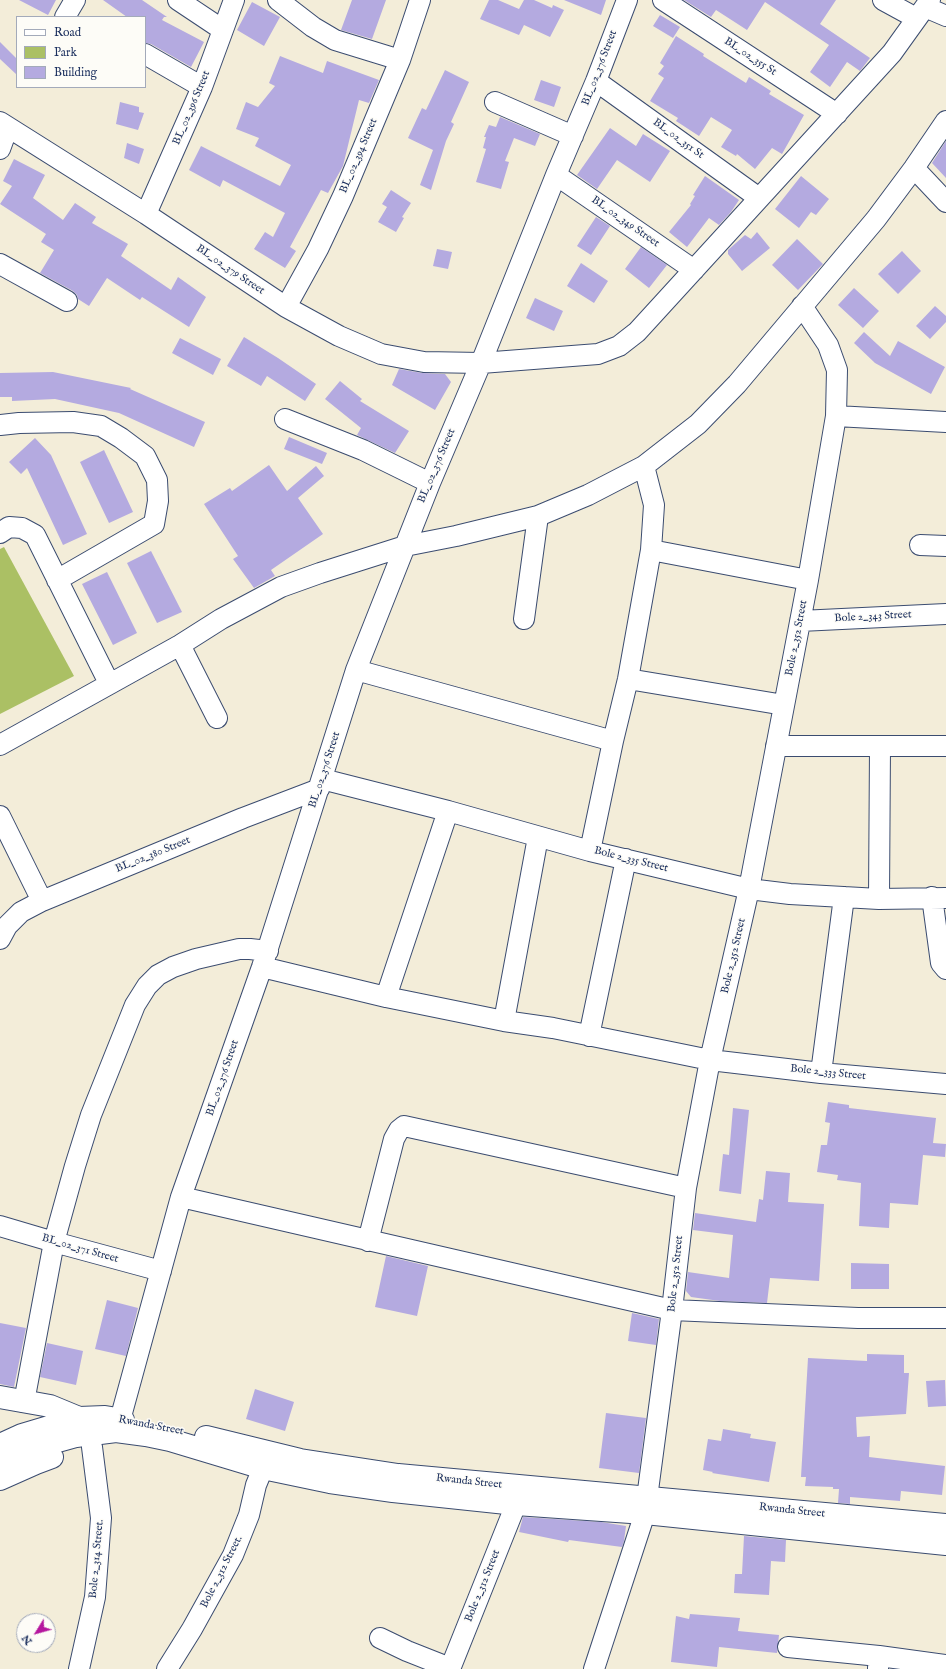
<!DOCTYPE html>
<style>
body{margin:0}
#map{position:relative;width:946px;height:1669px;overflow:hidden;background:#f3edd9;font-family:"IM FELL English",serif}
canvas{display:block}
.legend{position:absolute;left:16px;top:16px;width:130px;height:72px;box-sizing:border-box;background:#fdfcf7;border:1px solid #a3aaba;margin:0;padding:5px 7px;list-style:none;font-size:12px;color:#1b2f5e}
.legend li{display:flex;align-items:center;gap:8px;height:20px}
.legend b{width:20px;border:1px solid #a3aaba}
.north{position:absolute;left:16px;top:1613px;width:40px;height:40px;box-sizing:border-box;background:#fdfcf7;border:1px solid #a3aaba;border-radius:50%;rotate:233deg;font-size:11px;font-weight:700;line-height:16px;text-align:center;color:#1b2f5e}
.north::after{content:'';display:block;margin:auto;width:14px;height:18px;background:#b5179e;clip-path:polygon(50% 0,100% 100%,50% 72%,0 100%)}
</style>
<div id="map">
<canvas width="946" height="1669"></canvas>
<ul class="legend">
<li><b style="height:5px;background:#fff"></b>Road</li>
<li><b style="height:11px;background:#abc064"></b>Park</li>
<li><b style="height:11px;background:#b4aae0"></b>Building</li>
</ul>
<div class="north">N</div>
</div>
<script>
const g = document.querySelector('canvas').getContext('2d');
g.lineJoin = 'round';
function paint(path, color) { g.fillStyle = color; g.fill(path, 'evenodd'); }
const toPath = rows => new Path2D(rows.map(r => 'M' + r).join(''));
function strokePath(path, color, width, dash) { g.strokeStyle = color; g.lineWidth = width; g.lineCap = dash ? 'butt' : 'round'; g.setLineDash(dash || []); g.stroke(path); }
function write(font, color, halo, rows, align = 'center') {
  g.font = font + ' "IM FELL English",serif'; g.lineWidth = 3; g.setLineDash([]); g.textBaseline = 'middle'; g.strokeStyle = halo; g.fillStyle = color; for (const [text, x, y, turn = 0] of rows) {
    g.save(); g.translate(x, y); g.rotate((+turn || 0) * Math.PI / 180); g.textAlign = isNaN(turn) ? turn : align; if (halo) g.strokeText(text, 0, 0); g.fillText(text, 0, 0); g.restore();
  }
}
paint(toPath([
 [4,547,74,676,0,714,0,549]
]), '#abc064');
paint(toPath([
 [19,0,56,0,48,15],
 [103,0,142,0,167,17,164,17,162,20,204,42,191,67,151,44,145,43,145,17,127,17],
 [352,0,386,0,372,39,341,30],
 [489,0,498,0,519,9,524,0,534,0,552,8,553,5,564,10,550,37,524,25,519,35,480,19],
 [564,0,606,0,601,15],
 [684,0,836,0,820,24,870,58,860,71,847,62,830,87,810,72,829,45,765,2,747,30,716,10,711,17],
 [252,2,280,17,264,46,237,30],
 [660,15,680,27,673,38,653,26],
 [676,36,704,54,703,56,746,83,749,77,771,91,769,94,804,115,782,154,772,148,755,169,737,154,736,156,721,147,732,130,711,117,699,136,676,121,678,118,650,101,664,78,658,74,664,66,660,63],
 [0,42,17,59,17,75,0,59],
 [280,56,323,73,327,61,379,80,369,103,359,100,343,166,328,193,321,190,290,247,296,251,285,268,254,249,265,232,273,237,285,213,223,180,220,187,189,170,201,146,280,186,291,165,255,146,259,138,236,129,246,102,258,107,275,86,269,83],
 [445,70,469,82,451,122,454,124,446,141,431,190,420,185,433,150,408,138,422,108,426,110],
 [541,80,561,87,554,107,534,100],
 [120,102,139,107,139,112,144,113,138,130,116,124],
 [500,117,540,134,535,146,514,138,505,161,509,162,501,189,476,182,486,149,483,148,486,137,484,137,489,125,496,127],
 [610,128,636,146,643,134,670,151,650,182,617,160,597,189,577,175],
 [946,141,946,178,932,163],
 [127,143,144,149,139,164,124,158],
 [14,159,45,175,33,198,63,220,75,203,96,217,92,223,128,244,121,256,171,290,178,277,206,297,189,327,142,297,140,300,107,278,89,306,78,299,77,295,73,291,40,273,54,250,41,242,46,234,0,204,12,186,3,181],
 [705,176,739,200,731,212,719,225,709,218,687,247,669,232,691,205,690,204,695,196,693,195],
 [801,176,829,199,816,215,811,212,799,228,775,209],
 [391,190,411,203,402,217,404,218,396,232,378,222,387,207,382,204],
 [596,217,610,226,591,255,577,246],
 [757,232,770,248,742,271,728,254,728,250,745,235,751,239],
 [797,239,823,264,798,290,772,265],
 [641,247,667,265,649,288,625,269],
 [437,249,452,252,448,269,433,266],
 [902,251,921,271,898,294,878,274],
 [581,263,608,281,594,303,567,286],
 [854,288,879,311,863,328,838,305],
 [535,298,563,311,554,331,526,318],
 [935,306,946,316,946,322,930,339,916,326],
 [864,332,890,356,898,341,945,367,931,394,875,363,854,343],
 [244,337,278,358,316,384,305,401,267,376,261,386,227,366],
 [180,338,221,359,213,375,172,353],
 [399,369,422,373,445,374,451,382,435,410,392,385],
 [53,372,131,388,130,389,205,422,194,447,119,413,55,399,12,401,12,397,0,397,0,373],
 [340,381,362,399,360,401,409,431,395,453,357,435,361,428,325,399],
 [289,437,327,453,322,464,284,449],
 [35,438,51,455,87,534,63,545,27,468,21,474,9,462],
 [104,450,133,512,109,523,80,462],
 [269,465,287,491,316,466,324,476,298,498,323,534,271,570,275,576,254,588,233,559,238,556,204,504,230,488,232,491],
 [151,551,182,612,157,623,127,563],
 [107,572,137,633,113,645,82,584],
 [828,1102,849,1105,849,1108,936,1118,933,1143,946,1144,945,1157,923,1155,918,1205,890,1203,889,1228,859,1226,861,1183,837,1180,838,1175,817,1172,821,1145,827,1145,830,1123,825,1122],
 [733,1108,749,1110,741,1194,719,1191,723,1154,729,1155],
 [766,1171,790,1173,788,1202,824,1204,819,1281,770,1278,767,1303,720,1301,691,1297,686,1291,688,1272,729,1278,733,1235,693,1230,695,1213,756,1222,759,1199,763,1200],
 [386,1256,428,1266,417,1316,375,1307],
 [851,1263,889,1264,889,1289,851,1289],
 [107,1300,138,1308,126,1356,95,1349],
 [632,1313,659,1319,656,1345,628,1341],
 [0,1323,26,1328,14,1387,0,1384],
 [47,1343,83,1351,76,1385,40,1377],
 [867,1354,904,1355,904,1373,909,1373,906,1414,856,1417,857,1437,870,1436,869,1457,945,1466,942,1495,901,1491,900,1501,850,1497,850,1504,838,1503,839,1489,833,1489,833,1487,805,1486,806,1477,801,1477,808,1358,867,1361],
 [945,1380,946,1406,928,1407,926,1381],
 [255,1389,294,1402,285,1431,246,1419],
 [606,1413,646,1418,639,1473,599,1468],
 [723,1429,751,1434,750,1438,776,1442,769,1482,712,1473,713,1472,703,1470,708,1439,721,1441],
 [523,1517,601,1522,626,1526,624,1541,622,1547,569,1540,568,1542,519,1532],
 [744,1536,786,1540,785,1562,771,1561,769,1595,734,1593,735,1574,742,1574],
 [690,1614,740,1618,738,1631,779,1635,777,1653,719,1647,717,1667,671,1662,676,1616,689,1619]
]), '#b4aae0');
const minor = toPath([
 [178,0,223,30],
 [278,0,313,27,335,40,400,60],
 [663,0,837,114],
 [883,0,916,18],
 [925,7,946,16],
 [65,17,75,0],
 [145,54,202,87],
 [596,81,759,198],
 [495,102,573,136],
 [0,122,146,214,286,307,339,336,381,354,424,362,481,363,598,354,619,346,637,332,892,53,930,0],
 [0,149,8,127],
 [914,168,946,202],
 [556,175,694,270],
 [146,214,202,87,234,0],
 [0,264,67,301],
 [286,307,318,249,343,196,400,60,420,0],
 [836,416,946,422],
 [285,419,363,450,430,483],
 [0,425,19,423,73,422,101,426,121,438,145,456,157,480,158,501,154,524,57,580],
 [0,533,9,527,22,528,35,535,109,683],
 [920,545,946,546],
 [651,550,808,580],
 [524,619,538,516],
 [800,621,946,614],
 [180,645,217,718],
 [356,670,613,741],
 [628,679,784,705],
 [0,745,180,645,221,619,281,587,320,573,405,546,456,536,538,516,588,495,644,466,698,424,737,384,876,219,914,168,946,121],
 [776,746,946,746],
 [322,779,448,811,590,851,749,889,790,894,879,899,946,898],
 [0,816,42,901],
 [590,851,613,741,628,679,651,550,654,505,644,466],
 [932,897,941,963,946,969],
 [879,899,880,747],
 [0,939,7,926,21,912,42,901,243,818,319,789],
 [262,967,386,997,504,1021,553,1028,710,1060,821,1073,946,1084],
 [386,997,448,811],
 [504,1021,538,837],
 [589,1036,626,859],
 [821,1073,844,897],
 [181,1197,672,1310,858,1318,946,1318],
 [0,1226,54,1242,161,1271],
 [368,1241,394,1139,399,1130,404,1126,686,1188],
 [24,1402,54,1242,75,1166,91,1115,135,1005,147,986,158,975,173,967,196,959,239,949,250,949,268,951],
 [120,1420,181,1197,262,967,356,670,430,483,481,363,556,175,596,81,627,0],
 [380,1638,407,1651,450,1668],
 [788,1647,879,1656],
 [878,1668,879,1656,946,1665],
 [79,1669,95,1597,101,1518,92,1447],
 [167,1669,192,1629,233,1555,249,1515,256,1485,263,1468],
 [450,1669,516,1504],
 [594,1669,645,1513,672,1310,686,1188,710,1060,749,889,808,580,836,416,837,370,828,345,802,306]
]);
const major = toPath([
 [0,1397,50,1406,79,1418,105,1417,123,1420],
 [206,1437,300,1460,398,1475,946,1525],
 [0,1445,22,1435,79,1418],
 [0,1462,33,1448,76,1436,116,1431,146,1435,170,1440,263,1468,330,1482,393,1491,516,1504,645,1513,946,1544],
 [0,1479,36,1463,52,1457]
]);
strokePath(minor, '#3b4c70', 22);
strokePath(major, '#3b4c70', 24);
strokePath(minor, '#fff', 20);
strokePath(major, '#fff', 22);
write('11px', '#1b2f5e', '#fdfcf7', [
 ["BL_02_355 St",750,57,33],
 ["BL_02_376 Street",600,68,-69],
 ["BL_02_396 Street",192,108,-67],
 ["BL_02_351 St",678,139,36],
 ["BL_02_394 Street",359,156,-67],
 ["BL_02_349 Street",625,222,35],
 ["BL_02_379 Street",230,270,34],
 ["BL_02_376 Street",437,466,-67],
 ["Bole 2_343 Street",873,617,-3],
 ["Bole 2_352 Street",797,638,-79],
 ["BL_02_376 Street",325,770,-72],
 ["BL_02_380 Street",153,855,-22],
 ["Bole 2_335 Street",631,860,14],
 ["Bole 2_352 Street",734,956,-77],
 ["Bole 2_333 Street",828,1073,6],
 ["BL_02_376 Street",223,1078,-71],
 ["BL_02_371 Street",80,1249,16],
 ["Bole 2_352 Street",676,1274,-84],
 ["Rwanda Street",151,1426,11],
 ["Rwanda Street",469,1482,6],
 ["Rwanda Street",792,1511,6],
 ["Bole 2_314 Street.",97,1559,-85],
 ["Bole 2_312 Street.",222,1572,-63],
 ["Bole 2_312 Street",483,1586,-68]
]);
</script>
